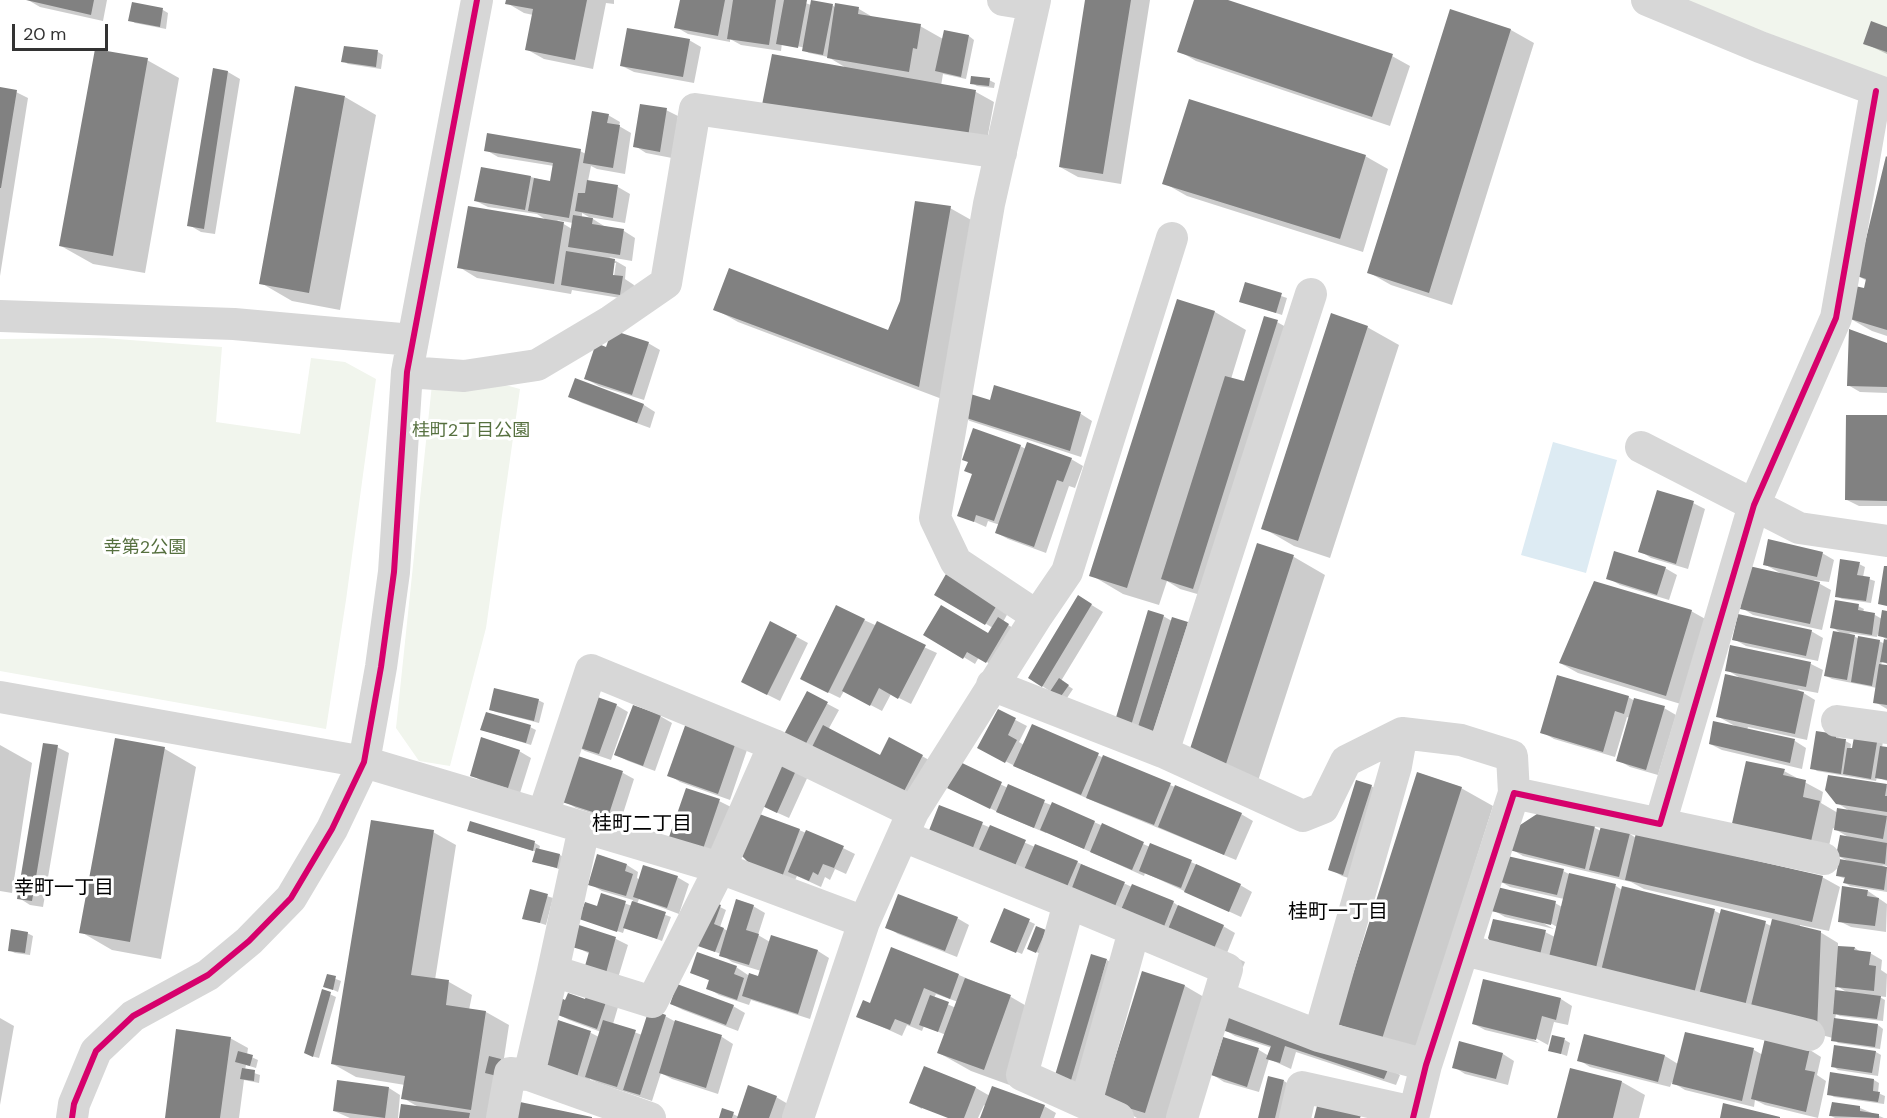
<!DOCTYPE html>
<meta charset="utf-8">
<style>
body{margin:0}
#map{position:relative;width:1887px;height:1118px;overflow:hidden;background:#fff;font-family:"DM Sans",sans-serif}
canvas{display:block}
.scale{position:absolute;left:12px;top:24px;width:96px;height:27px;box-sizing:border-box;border:3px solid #333;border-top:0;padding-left:8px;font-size:18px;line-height:21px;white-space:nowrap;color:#333;-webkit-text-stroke:4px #fff;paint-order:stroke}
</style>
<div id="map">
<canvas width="1887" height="1118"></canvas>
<div class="scale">20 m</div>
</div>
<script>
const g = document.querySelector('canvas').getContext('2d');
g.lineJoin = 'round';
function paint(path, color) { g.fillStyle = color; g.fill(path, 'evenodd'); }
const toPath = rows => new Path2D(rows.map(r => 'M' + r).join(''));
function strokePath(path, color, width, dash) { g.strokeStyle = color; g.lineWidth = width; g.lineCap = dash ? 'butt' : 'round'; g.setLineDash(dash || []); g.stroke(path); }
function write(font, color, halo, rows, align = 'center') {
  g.font = font + ' "DM Sans","Noto Sans JP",sans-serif'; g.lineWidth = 6; g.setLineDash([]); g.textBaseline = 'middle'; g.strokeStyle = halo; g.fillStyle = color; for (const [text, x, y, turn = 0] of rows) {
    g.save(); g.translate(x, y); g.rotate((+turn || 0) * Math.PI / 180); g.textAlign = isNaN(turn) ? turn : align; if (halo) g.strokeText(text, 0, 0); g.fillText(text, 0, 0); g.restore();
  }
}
paint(toPath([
 [1679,0,1887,0,1887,79,1757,29],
 [104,338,222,347,216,422,300,434,311,358,345,362,376,379,346,600,326,729,0,671,0,339],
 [498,383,520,389,486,628,450,766,419,761,396,728,432,384]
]), '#f1f5ed');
paint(toPath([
 [1553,442,1617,460,1586,573,1521,555]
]), '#ddebf3');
paint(toPath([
 [28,0,107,0,103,21,40,7],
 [507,0,614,0,614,4,606,3,593,69,544,59,526,49,533,15,524,13,507,3],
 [681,0,797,0,811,5,832,5,836,8,837,5,859,9,876,19,920,26,943,39,945,32,969,36,974,40,966,79,943,74,941,86,976,92,994,102,985,151,828,57,809,53,805,51,806,48,782,43,781,51,741,45,730,39,730,42,688,34,676,27],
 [1087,0,1150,0,1121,184,1078,177,1060,167],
 [1196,0,1223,0,1392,56,1410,66,1390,126,1196,61,1179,51],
 [133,4,163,10,168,13,166,29,135,23,130,20],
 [1450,11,1511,30,1534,43,1452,305,1391,285,1368,272],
 [1887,29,1887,54,1864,43],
 [689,40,701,47,694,83,634,72,622,66],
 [378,52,383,55,381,69,348,64,343,61],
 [147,60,179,78,145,273,93,264,61,246],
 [214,70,228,72,240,79,215,234,201,232,189,225],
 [989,80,995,83,994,88,977,86,972,83],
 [16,92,28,98,0,276,0,97],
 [345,97,376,115,340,310,292,301,261,283],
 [666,110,678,116,672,158,646,153,635,146],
 [608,115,620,122,619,126,631,133,625,174,597,169,591,166,588,181,618,187,630,194,625,223,589,217,582,213,582,218,593,219,604,226,624,231,635,238,632,261,609,257,626,267,625,279,634,285,632,300,572,290,571,294,477,278,459,267,548,221,537,214,488,207,476,201,531,177,551,182,554,166,498,157,486,150,580,151,586,154],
 [557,220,573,223,572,229],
 [613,263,616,263,613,283,610,282],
 [1365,156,1388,169,1363,252,1187,196,1164,183],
 [1887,159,1887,336,1872,331,1849,318,1865,290,1867,281,1858,276],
 [950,208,973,221,942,399,738,322,715,309,889,332],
 [1246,284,1287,298,1282,315,1240,301],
 [1178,301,1215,312,1246,330,1231,379,1245,383,1277,322,1295,332,1211,598,1180,589,1167,581,1159,605,1123,594,1091,575],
 [1367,327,1399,345,1330,558,1294,546,1263,528],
 [648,343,660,350,644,400,599,386,586,379,607,348],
 [1887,344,1887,393,1860,392,1848,385],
 [576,380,644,405,655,412,650,428,582,403,570,397],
 [995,387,1081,414,1092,421,1081,457,970,421,959,415,991,402],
 [1887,416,1887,506,1859,506,1847,500],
 [1020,446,1026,449,1071,459,1083,466,1075,488,1069,486,1046,553,1008,539,997,533,1000,525,988,521,986,527,959,515],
 [1693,503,1705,509,1688,569,1651,558,1640,551],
 [1258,545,1294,557,1325,575,1256,787,1220,776],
 [1822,553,1834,560,1829,582,1813,580,1831,590,1822,630,1753,615,1742,608,1782,574,1764,564],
 [1859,564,1865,567,1863,577,1875,581,1871,603,1842,599,1836,596],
 [1665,568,1677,575,1669,600,1620,585,1608,578],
 [947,576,1008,613,1003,622,1020,632,998,669,979,657,975,664,926,634,988,635,993,628,936,594],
 [1090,604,1103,612,1061,681,1073,689,1065,701,1030,678],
 [1858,606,1864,609,1863,612,1875,615,1882,619,1887,612,1887,664,1882,661,1881,666,1887,667,1887,709,1875,702,1877,688,1832,679,1826,676,1842,634,1832,627],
 [1849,633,1877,637,1878,634,1886,639,1885,644,1879,641,1859,639],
 [1691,611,1709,621,1684,705,1578,673,1560,663],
 [1163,616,1172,621,1187,624,1199,630,1164,741,1128,730],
 [864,620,937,653,911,704,891,694,882,711,844,691,840,698,813,685],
 [771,623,808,643,780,701,754,688],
 [1811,631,1823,638,1818,661,1746,646,1734,639],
 [1732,647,1811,664,1823,670,1818,693,1797,689,1815,700,1807,740,1748,727,1747,730,1795,741,1806,748,1802,769,1722,750,1710,744,1735,726,1717,716,1742,679,1727,670],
 [807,693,839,710,828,730,881,757,922,756,934,763,914,801,784,737],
 [1628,697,1635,701,1664,708,1676,715,1658,775,1630,767,1618,760,1630,718,1627,717,1615,757,1554,739,1542,732],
 [538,700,544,703,539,723,496,712,490,709],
 [616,705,628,712,611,760,585,751,573,744],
 [998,711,1027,726,1019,742,1024,745,1032,726,1104,758,1241,814,1253,821,1236,860,1100,804,1027,772,991,754],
 [660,716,672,723,655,771,628,761,616,755],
 [686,725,747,750,730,800,680,782,669,775],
 [530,727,536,730,531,745,482,730],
 [1836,736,1851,744,1850,753,1852,754,1855,739,1883,741,1882,748,1887,749,1887,781,1877,777,1876,781,1817,771,1812,768],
 [116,740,165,749,196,767,161,959,112,950,81,932],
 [0,745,32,763,12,893,0,891],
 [57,747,69,753,43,907,30,905,19,898],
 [519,751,531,758,520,793,483,782,472,775],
 [579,758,623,773,634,779,620,823,576,808,564,801],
 [777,758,809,774,789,818,769,809],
 [960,764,1008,788,1094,822,1150,847,1151,845,1191,862,1240,885,1252,892,1241,917,1145,873,1144,876,1046,832,1046,833,1010,818,961,794],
 [1784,771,1823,792,1821,803,1838,813,1850,811,1837,803,1887,786,1887,816,1884,816,1887,818,1887,866,1882,865,1887,868,1887,892,1850,886,1845,883,1846,879,1838,876,1848,861,1838,856,1850,838,1833,828,1827,855,1751,838],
 [1371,786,1383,793,1355,880,1342,876,1330,869],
 [1461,788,1493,806,1414,1056,1370,1042,1339,1024],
 [719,801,731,807,715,855,683,843],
 [940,806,1035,847,1077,862,1132,887,1173,902,1184,910,1223,926,1235,933,1227,953,1245,962,1243,967,941,839],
 [1541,814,1595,828,1601,831,1602,827,1630,834,1636,838,1822,877,1840,887,1829,931,1800,925,1800,928,1820,932,1838,943,1838,947,1855,948,1862,953,1870,953,1882,960,1881,970,1887,974,1886,997,1878,996,1885,1000,1883,1021,1840,1016,1836,1014,1835,1019,1878,1025,1883,1029,1880,1049,1838,1043,1833,1038,1510,956,1545,932,1555,937,1557,927,1545,920,1543,923,1554,929,1505,917,1493,910,1555,903,1562,907,1564,899,1510,887,1498,880,1563,871,1571,875,1616,886,1622,890,1623,888,1715,911,1721,914,1765,923,1771,926,1773,919,1644,889,1631,882,1523,856,1511,849],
 [1837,986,1848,993,1836,992],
 [471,823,535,843,540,846,539,850,560,855,565,858,562,870,534,861,537,852,475,833],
 [799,830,843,848,855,854,846,874,835,869,830,880,825,877,821,887,797,876,794,882,741,852],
 [433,832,456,845,435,980,449,982,472,995,469,1010,486,1012,509,1025,495,1118,401,1118,420,1108,403,1098,405,1085,356,1077,333,1064],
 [627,865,638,872,637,878,640,880,677,877,689,884,679,914,639,899,637,904,671,917,662,941,625,927,623,933,581,919,598,908,602,895,632,906,633,900,602,891,590,884],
 [531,891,553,898,546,925,524,918],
 [1868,891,1887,904,1886,932,1851,927,1839,921],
 [753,906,765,913,758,935,770,942,818,951,829,958,810,1019,751,1000,749,1005,719,995,708,988,710,981,692,972,736,967,748,975,759,978,761,971,732,962,721,954,694,944,720,907,726,910,720,927,728,931],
 [1005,910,1035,924,1022,954,998,944],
 [957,918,969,925,957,957,898,934,887,927],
 [580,927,616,939,628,945,618,978,598,972,590,954,574,946],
 [1045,931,1042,955,1035,951],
 [27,933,33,936,30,955,15,953,9,950],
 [1107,960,1118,967,1081,1093,1066,1088],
 [1143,973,1185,986,1216,1004,1180,1118,1137,1118,1104,1099],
 [959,975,1011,997,1042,1015,1015,1087,971,1071,939,1053,946,1035,924,1026,922,1031,907,1025,902,1036,858,1016,871,1005],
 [936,994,958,1002,956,1008,934,998],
 [328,976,341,981,338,992,325,986],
 [323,991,336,997,319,1058,311,1056],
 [589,994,618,1007,613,1024,642,1035,665,1016,676,1022,722,1037,733,1044,718,1094,672,1079,661,1073,652,1101,598,1083,590,1079,589,1083,554,1072,556,1021,591,1033,599,1037,601,1032,569,1020,557,1014,586,1001],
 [1561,999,1572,1006,1568,1025,1554,1022,1548,1045,1530,1035,1529,1037,1539,1043,1485,1030,1474,1024],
 [671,1004,733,1006,745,1013,738,1031,683,1010],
 [0,1018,14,1026,0,1105],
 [1223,1029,1388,1068,1400,1075,1396,1085,1296,1052,1291,1069,1269,1059,1259,1092,1224,1082,1213,1075,1224,1038,1259,1050,1269,1056,1272,1048,1235,1036],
 [1686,1033,1754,1050,1763,1055,1810,1050,1821,1057,1817,1075,1826,1081,1818,1118,1765,1105,1755,1100,1754,1107,1685,1090,1672,1082,1670,1087,1590,1067,1579,1060,1585,1036,1665,1056,1678,1064],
 [230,1038,248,1048,247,1055,258,1060,256,1068,246,1065,245,1070,260,1075,259,1083,244,1080,239,1118,166,1118],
 [1565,1040,1570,1043,1567,1056,1550,1050],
 [1460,1043,1503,1054,1514,1061,1508,1085,1465,1074,1454,1067],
 [1876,1052,1881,1055,1878,1076,1838,1070,1833,1066],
 [925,1068,976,1088,990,1096,1044,1106,1056,1113,1054,1118,982,1118,986,1106,984,1105,978,1118,952,1118,922,1106,922,1109,911,1103],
 [1874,1080,1879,1083,1878,1093,1885,1096,1884,1104,1834,1097,1829,1094],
 [1284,1081,1295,1088,1288,1118,1260,1118],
 [1622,1082,1645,1095,1639,1118,1559,1118],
 [389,1088,400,1095,398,1118,350,1118,334,1111],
 [776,1097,788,1104,783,1118,720,1118,733,1114,739,1117],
 [1860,1108,1884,1118,1835,1118,1831,1116]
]), '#0003');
paint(toPath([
 [26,0,94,0,91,15],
 [506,0,587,0,575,60,525,50,533,9,505,4],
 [680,0,725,0,718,36,674,28],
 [733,0,776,0,769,45,727,39],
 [784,0,807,0,798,48,776,44],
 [811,0,833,4,823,55,802,51],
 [1085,0,1131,0,1103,174,1059,167],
 [1194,0,1228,0,1393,54,1372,117,1177,52],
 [132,2,163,8,160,27,128,21],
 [835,3,859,7,858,14,921,24,917,49,913,48,909,72,827,58],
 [1450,9,1511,29,1429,293,1367,273],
 [1871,21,1887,27,1887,52,1863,44],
 [627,28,690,39,683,77,620,66],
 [944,30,969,35,961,77,935,71],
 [344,46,378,50,376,67,341,62],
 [95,49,148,58,113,256,59,246],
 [772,54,976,90,967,142,762,105],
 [213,68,228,71,204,229,187,226],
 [971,76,990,78,989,86,970,84],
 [295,86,345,96,309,293,259,284],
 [0,87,17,90,1,188,0,188],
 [1189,99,1366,155,1340,239,1162,184],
 [640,104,667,108,660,152,633,147],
 [592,111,609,114,607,123,620,125,613,168,583,163],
 [487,133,581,149,569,218,528,211,534,178,550,181,553,163,484,151],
 [1886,156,1887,157,1887,330,1847,318,1855,286,1864,288,1866,279,1857,276],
 [481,167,531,176,525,210,474,201],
 [587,180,618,185,613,218,575,211,578,193,585,193],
 [915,201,951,206,919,387,713,310,729,268,888,330,900,301],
 [468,206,564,222,554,284,457,268],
 [573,215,593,218,592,224,624,229,620,255,568,247],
 [566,251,615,259,613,275,623,276,620,295,561,285],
 [1245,282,1282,293,1276,313,1239,302],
 [1177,299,1215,311,1127,588,1089,576],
 [1331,313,1368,326,1298,541,1261,529],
 [1264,316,1278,320,1193,589,1161,579,1225,376,1244,381],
 [1849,329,1887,343,1887,387,1847,386],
 [612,330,649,342,632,395,584,379,596,343,606,347],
 [575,378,644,404,637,423,568,397],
 [994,385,1081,412,1070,451,957,415,964,392,990,400],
 [1846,415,1887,415,1887,501,1845,500],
 [973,428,1021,445,994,521,976,515,974,522,957,516,972,474,964,471,968,462,962,460],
 [1027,442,1072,458,1063,482,1057,480,1034,547,995,533],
 [1657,490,1694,501,1676,564,1638,552],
 [1768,539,1823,552,1817,577,1763,565],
 [1257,543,1294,555,1224,770,1187,758],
 [1614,551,1666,567,1657,595,1606,579],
 [1840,559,1860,562,1857,575,1870,577,1866,601,1835,597],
 [1749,566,1820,582,1810,624,1740,609],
 [1884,566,1887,566,1887,606,1878,604],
 [946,574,997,605,985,625,934,595],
 [1594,581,1692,610,1666,696,1559,663],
 [1078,595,1092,604,1042,687,1028,678],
 [1835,600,1859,604,1858,610,1875,613,1872,635,1830,628],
 [836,605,865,619,828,693,800,679],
 [941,605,988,633,998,617,1009,624,986,663,967,652,963,659,923,635],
 [1148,610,1164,615,1130,729,1114,724],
 [1882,610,1887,611,1887,638,1878,636],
 [1738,614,1812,630,1806,656,1732,640],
 [1172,617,1188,622,1152,735,1137,730],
 [770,621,797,635,767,695,741,682],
 [877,621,926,645,898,699,879,688,870,706,842,691],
 [1833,631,1855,635,1847,680,1824,676],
 [1858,636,1880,640,1872,686,1851,682],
 [1884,639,1887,640,1887,663,1880,662],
 [1730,645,1811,662,1806,687,1725,671],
 [1879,664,1887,665,1887,705,1873,703],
 [1725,674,1804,692,1795,734,1716,717],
 [1557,675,1629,696,1624,714,1615,711,1603,752,1540,733],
 [1059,678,1069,685,1059,699,1049,693],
 [494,688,539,699,534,721,489,710],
 [807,691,828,702,803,749,782,738],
 [589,694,617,704,599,754,571,745],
 [1634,698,1665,706,1646,770,1616,761],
 [633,705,661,715,643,766,614,755],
 [998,709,1016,718,1008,735,1017,740,1005,763,977,748],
 [486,712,531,725,526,743,480,730],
 [1713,721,1795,739,1790,763,1709,744],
 [686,723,736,742,718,794,667,776],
 [1032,724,1099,753,1081,795,1013,766],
 [823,725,880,755,889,737,923,755,902,795,811,749],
 [1816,731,1836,734,1836,738,1846,739,1841,774,1810,769],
 [1878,736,1871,779,1843,774,1847,748,1852,748,1854,737],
 [481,737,520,750,508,788,470,776],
 [115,738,165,747,130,942,79,933],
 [43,743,58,745,32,901,17,899],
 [1880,746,1887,747,1887,780,1875,778],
 [1103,755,1171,783,1154,825,1086,798],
 [578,756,623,771,608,817,562,802],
 [776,756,798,766,777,813,756,803],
 [1746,761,1785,769,1783,775,1806,780,1803,797,1820,801,1810,846,1731,828],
 [960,762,1002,782,990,809,947,788],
 [1417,772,1462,787,1382,1039,1337,1024],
 [1828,775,1887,784,1885,796,1887,796,1887,812,1836,804,1825,790],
 [1356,780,1372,785,1343,875,1328,870],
 [1008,784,1045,800,1034,828,996,812],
 [1175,785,1242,813,1224,855,1158,827],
 [686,788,720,799,703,849,669,837],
 [1052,802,1095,821,1084,849,1040,830],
 [939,805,983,822,972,850,928,833],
 [1837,808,1887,816,1883,839,1834,830],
 [754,812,800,829,782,877,752,866,739,853],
 [1540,812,1595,826,1585,869,1509,850,1514,829],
 [371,820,434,830,411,975,449,980,446,1005,486,1011,471,1110,401,1099,405,1076,331,1064],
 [470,821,535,841,533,851,467,831],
 [1102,823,1144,842,1132,870,1090,852],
 [990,825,1026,840,1014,868,978,852],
 [1601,826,1630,833,1619,877,1589,870],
 [806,830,844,846,834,868,823,864,818,875,813,872,809,881,788,872],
 [1636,833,1823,876,1812,922,1625,880],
 [1840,835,1887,843,1885,864,1836,856],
 [1150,843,1192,860,1181,888,1139,871],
 [1035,844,1078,861,1066,889,1023,872],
 [536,848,560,854,557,868,532,862],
 [597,854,627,864,625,871,633,874,626,896,588,885],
 [1503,855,1564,869,1557,895,1496,881],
 [1839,859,1887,867,1884,890,1843,883,1845,877,1836,876],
 [1081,864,1125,882,1113,911,1070,893],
 [1196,864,1241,884,1229,912,1184,892],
 [643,865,678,876,667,908,633,897],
 [1569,873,1616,884,1595,972,1548,961],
 [1132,884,1174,901,1163,929,1120,912],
 [1622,886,1715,909,1693,998,1600,975],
 [1842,886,1868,890,1867,896,1879,898,1875,926,1838,922],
 [1497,887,1556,901,1551,925,1491,911],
 [530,889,548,894,540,923,522,919],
 [601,893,626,901,617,932,579,919,585,902,597,906],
 [898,894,958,917,945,951,885,928],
 [736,899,754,905,746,930,759,934,749,965,719,956],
 [707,900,721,905,714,924,724,928,715,952,692,944],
 [632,901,666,912,657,939,623,928],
 [1178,905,1224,925,1212,953,1166,934],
 [1004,908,1030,919,1016,953,990,942],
 [1721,909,1766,921,1744,1010,1698,999],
 [1493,919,1546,930,1539,959,1496,950,1488,938],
 [1772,919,1821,931,1817,1030,1749,1014],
 [579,925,616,937,606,973,585,966,589,952,572,947],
 [1036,926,1046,930,1036,953,1027,949],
 [11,929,28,932,25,953,8,951],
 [771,935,818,950,798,1014,742,996,749,973,758,976],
 [1838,946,1855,947,1854,950,1871,952,1869,965,1876,966,1874,991,1835,987],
 [891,947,959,974,950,999,924,988,910,1025,895,1019,890,1030,856,1017,863,1000,870,1003],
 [697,952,737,966,734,974,744,978,737,1000,706,989,709,980,690,973],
 [1091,954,1107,959,1069,1087,1053,1082],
 [1142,971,1185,985,1145,1113,1102,1100],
 [327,974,336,976,333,990,323,987],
 [965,978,1011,995,984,1070,937,1053],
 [1483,979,1561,998,1556,1020,1542,1016,1536,1040,1472,1024],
 [677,984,734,1005,726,1025,670,1004],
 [322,989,331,992,313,1057,304,1053],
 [1835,990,1881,996,1877,1019,1833,1014],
 [588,992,607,999,597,1029,555,1014,561,998,565,1000,568,993,585,999],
 [930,995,949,1002,938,1032,919,1025],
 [649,1009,666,1015,640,1095,623,1090],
 [1227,1013,1389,1067,1384,1079,1285,1046,1280,1063,1266,1059,1271,1046,1222,1030],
 [1834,1018,1878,1024,1875,1047,1831,1041],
 [555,1019,591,1031,577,1077,541,1066],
 [603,1020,636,1030,617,1087,585,1077],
 [675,1020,722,1035,706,1088,659,1073],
 [176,1029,231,1037,220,1118,165,1118],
 [1685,1032,1754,1048,1742,1101,1672,1084],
 [1584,1034,1665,1055,1658,1082,1577,1061],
 [1552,1035,1565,1038,1561,1054,1548,1051],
 [1223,1037,1259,1048,1247,1087,1211,1075],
 [1765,1038,1810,1048,1805,1070,1815,1072,1806,1112,1751,1099],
 [1459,1041,1503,1053,1496,1079,1452,1068],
 [1834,1045,1876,1051,1872,1073,1831,1067],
 [238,1051,253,1055,250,1066,235,1062],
 [489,1056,501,1059,497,1076,485,1073],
 [924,1066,976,1087,964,1118,948,1118,909,1103],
 [242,1068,255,1070,254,1081,240,1079],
 [1570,1068,1622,1081,1613,1118,1557,1118],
 [1830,1072,1874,1079,1873,1091,1880,1092,1878,1102,1827,1095],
 [1268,1076,1284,1080,1275,1118,1258,1118],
 [337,1080,389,1087,385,1118,333,1111],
 [748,1085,777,1096,769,1118,737,1118],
 [992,1086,1045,1105,1040,1118,980,1118],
 [520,1102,592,1117,592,1118,517,1118],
 [1318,1102,1362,1113,1360,1118,1314,1118],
 [1832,1102,1860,1106,1860,1111,1879,1114,1879,1118,1829,1116],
 [1723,1103,1780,1117,1780,1118,1720,1118],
 [401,1104,470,1113,469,1118,399,1118],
 [722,1108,734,1112,732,1118,719,1118]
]), '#818181');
strokePath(toPath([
 [1003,0,1034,5],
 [1647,0,1760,47,1887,94],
 [0,316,234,324,412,340],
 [407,372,464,376,537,365,611,321,666,283,695,109,1001,153],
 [1641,447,1799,528,1887,541],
 [1037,616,1067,572,1172,238],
 [992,685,1163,752,1303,816,1323,808,1346,761,1402,733,1461,740,1512,756,1514,793],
 [0,697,364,762,720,868,864,922],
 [1837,721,1887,728],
 [1402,733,1396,766,1319,1036,1426,1065],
 [1163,752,1311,294],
 [543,815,591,670,774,745,913,812],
 [1660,824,1824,859],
 [584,828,553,971,652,1002,720,868,774,745],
 [903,836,1069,903,1227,969,1182,1118],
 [1069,903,1022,1075,1118,1118],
 [1464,950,1809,1035],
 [1219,997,1319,1036],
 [529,1075,650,1118],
 [1086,1103,1134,931],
 [72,1118,74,1104,96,1051,133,1016,208,975,249,941,291,898,332,829,364,762,381,667,394,572,407,372,477,0],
 [502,1118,510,1073,529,1075,553,971],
 [798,1118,864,922,913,812,1037,616,956,562,935,518,989,204,1035,0],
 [1295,1118,1302,1087,1414,1112],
 [1413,1118,1426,1065,1514,793,1660,824,1754,505,1836,318,1876,91]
]), '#d7d7d7', 32);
strokePath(toPath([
 [72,1118,74,1104,96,1051,133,1016,208,975,249,941,291,898,332,829,364,762,381,667,394,572,407,372,477,0],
 [1413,1118,1426,1065,1514,793,1660,824,1754,505,1836,318,1876,91]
]), '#d6006c', 6);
write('18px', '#56703f', '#fff', [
 ["桂町2丁目公園",471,431],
 ["幸第2公園",145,548]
]);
write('20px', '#000', '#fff', [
 ["桂町二丁目",642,825],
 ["幸町一丁目",64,889],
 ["桂町一丁目",1338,913]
]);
</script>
